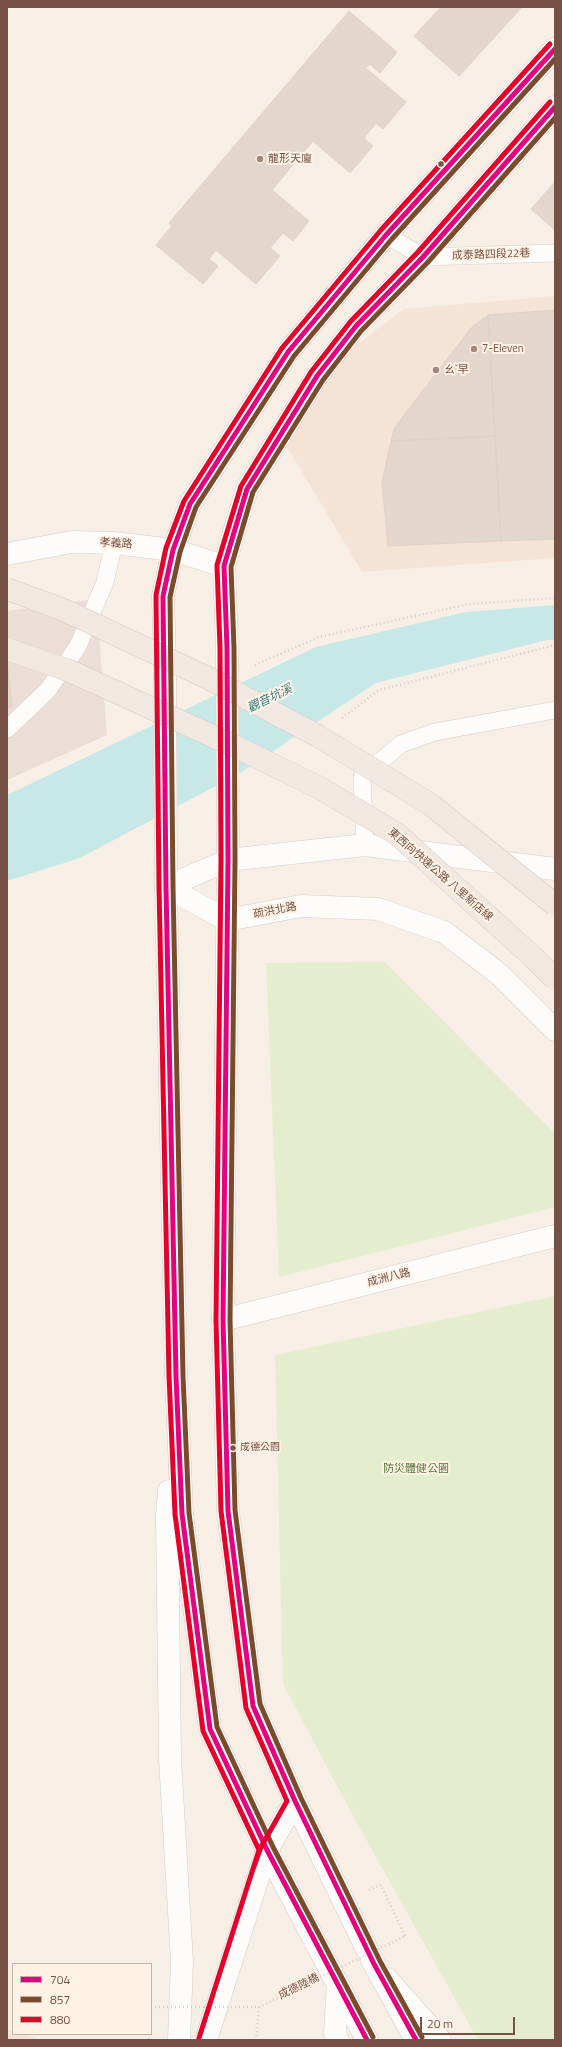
<!DOCTYPE html>
<meta charset="utf-8">
<style>
body{margin:0}
#map{position:relative;width:562px;height:2047px;overflow:hidden;background:#f7eee5;font-family:"Titillium Web",sans-serif}
canvas{display:block}
.frame{position:absolute;inset:0;border:8px solid #765144;pointer-events:none}
.legend{position:absolute;left:12px;top:1963px;width:140px;height:72px;box-sizing:border-box;background:#fff3e6;border:1px solid #c8b2a5;margin:0;padding:5px 7px;list-style:none;font-size:12px;color:#765144}
.legend li{display:flex;align-items:center;gap:8px;height:20px}
.legend b{width:20px;border:1px solid #c8b2a5}
.scale{position:absolute;left:420px;top:2017px;width:95px;height:18px;box-sizing:border-box;border:2px solid #765144;border-top:0;padding-left:5px;font-size:12px;line-height:14px;white-space:nowrap;color:#765144;-webkit-text-stroke:3px #fff3e6;paint-order:stroke}
</style>
<div id="map">
<canvas width="562" height="2047"></canvas>
<div class="frame"></div>
<ul class="legend">
<li><b style="height:5px;background:#e5007d"></b>704</li>
<li><b style="height:5px;background:#7a4b2a"></b>857</li>
<li><b style="height:5px;background:#e4002b"></b>880</li>
</ul>
<div class="scale">20 m</div>
</div>
<script>
const g = document.querySelector('canvas').getContext('2d');
g.lineJoin = 'round';
function paint(path, color) { g.fillStyle = color; g.fill(path, 'evenodd'); }
const toPath = rows => new Path2D(rows.map(r => 'M' + r).join(''));
function strokePath(path, color, width, dash) { g.strokeStyle = color; g.lineWidth = width; g.lineCap = dash ? 'butt' : 'round'; g.setLineDash(dash || []); g.stroke(path); }
function write(font, color, halo, rows, align = 'center') {
  g.font = font + ' "Titillium Web","Noto Sans TC",sans-serif'; g.lineWidth = 4; g.setLineDash([]); g.textBaseline = 'middle'; g.strokeStyle = halo; g.fillStyle = color; for (const [text, x, y, turn = 0] of rows) {
    g.save(); g.translate(x, y); g.rotate((+turn || 0) * Math.PI / 180); g.textAlign = isNaN(turn) ? turn : align; if (halo) g.strokeText(text, 0, 0); g.fillText(text, 0, 0); g.restore();
  }
}
paint(toPath([
 [555,296,555,558,362,572,287,447,341,356,404,309],
 [7,2030,13,2031,13,2034,23,2034,45,2040,7,2040]
]), '#f5e4d5');
paint(toPath([
 [96,599,107,735,7,780,7,611]
]), '#eaded6');
paint(toPath([
 [385,962,555,1134,555,1207,279,1277,266,963],
 [555,1296,555,2040,478,2040,352,1814,283,1684,275,1355]
]), '#e4edce');
paint(toPath([
 [555,605,555,640,547,640,376,683,240,773,80,858,7,881,7,795,316,647,466,612]
]), '#c6e9e8');
const building = toPath([
 [441,7,522,7,459,76,414,36,441,7],
 [349,11,397,52,380,73,370,64,366,68,406,102,383,129,376,123,364,138,373,146,350,173,313,141,272,190,309,221,293,241,283,233,270,248,280,256,256,284,216,250,209,259,218,266,203,284,156,245,172,226,169,223,349,11],
 [555,182,555,230,531,209,555,182],
 [555,310,555,539,501,541,488,315,555,310],
 [488,315,495,436,391,441,395,427,471,328,488,315],
 [495,436,501,541,388,546,382,483,391,441,495,436],
 [7,661,12,707,7,708,7,661]
]);
paint(building, '#e3d6cd');
strokePath(building, '#e0d0c7', 1);
const service = toPath([
 [386,235,423,257,555,253],
 [7,729,48,690,78,646,105,582,114,543],
 [365,845,362,777,401,744,435,732,555,710]
]);
const minor = toPath([
 [223,1320,555,1236],
 [387,1979,434,2032,440,2040],
 [338,1984,335,2033,338,2040]
]);
const tertiary = toPath([
 [7,554,72,542,114,543,173,550,224,566],
 [166,887,227,920,301,906,378,909,444,932,499,974,555,1030],
 [166,887,228,860,365,845,555,869]
]);
const secondary = toPath([
 [169,1491,167,1516,170,1759,182,1962,179,2040],
 [206,2040,267,1850,295,1801],
 [367,2040,267,1850,210,1729,182,1514,176,1376,166,887,165,666,163,596,173,550,190,504,288,352,386,235,555,49],
 [416,2040,374,1964,295,1801,253,1706,228,1511,223,1320,228,860,227,648,224,566,247,489,317,376,356,326,423,257,555,107]
]);
strokePath(service, '#d8cbc3', 18);
strokePath(minor, '#d8cbc3', 23);
strokePath(tertiary, '#d8cbc3', 23);
strokePath(secondary, '#d7c9c2', 23);
strokePath(toPath([
 [255,665,319,637,469,604,555,598],
 [342,718,379,690,555,645],
 [369,1890,381,1885,405,1936],
 [148,2034,149,2040],
 [256,2040,259,2007]
]), '#d8ccc7', 2.5, [1, 3]);
strokePath(service, '#fefcfb', 17);
strokePath(minor, '#fefcfb', 22);
strokePath(tertiary, '#fefcfb', 22);
strokePath(secondary, '#fefcfb', 22);
const trunkBridge = toPath([
 [7,589,64,610,210,679,318,736,430,804,555,905],
 [7,649,70,671,230,744,320,788,397,834,533,957,555,979]
]);
strokePath(trunkBridge, '#d6c9c2', 23, []);
strokePath(toPath([
 [151,2007,259,2007,405,1936]
]), '#d8ccc7', 2.5, [1, 3]);
strokePath(trunkBridge, '#f2e8e2', 22);
strokePath(toPath([
 [367,2040,267,1850,210,1729,182,1514,176,1376,166,887,163,596,173,550,190,504,288,352,386,235,555,49],
 [416,2040,374,1964,295,1801,253,1706,228,1511,223,1320,228,860,227,648,224,566,247,489,317,376,356,326,423,257,555,107]
]), '#e5007d', 5);
strokePath(toPath([
 [373,2037,273,1847,217,1727,189,1513,183,1376,173,887,170,597,180,552,196,507,294,356,391,240,555,59],
 [422,2037,380,1961,301,1798,260,1704,235,1510,230,1320,235,860,234,648,231,567,253,492,323,380,361,331,428,262,555,118]
]), '#7a4b2a', 5);
strokePath(toPath([
 [252,1872,261,1847,287,1801,246,1708,221,1511,216,1320,221,860,220,648,217,565,241,486,311,372,351,321,418,252,550,102],
 [199,2038,259,1850,203,1731,175,1514,169,1376,159,887,156,595,166,548,184,501,282,348,381,230,550,44]
]), '#e4002b', 5);
for (const [x, y, r, color] of [
 [260,159,4,"#a3887c"],
 [441,164,3.5,"#765144"],
 [474,349,4,"#a3887c"],
 [436,370,4,"#a3887c"],
 [233,1448,3.5,"#765144"]
]) { const dot = new Path2D(); dot.arc(x, y, r, 0, 2 * Math.PI); g.fillStyle = color; g.fill(dot); strokePath(dot, '#fff3e6', 1.5); }
write('10px', '#765144', '#fff3e6', [
 ["成德公園",240,1448]
], 'left');
write('11px', '#765144', '#fff3e6', [
 ["龍形天廈",268,159],
 ["7-Eleven",482,349],
 ["ㄠˇ早",444,370]
], 'left');
write('11px', '#765144', '#fff3e6', [
 ["成泰路四段22巷",491,255,-2],
 ["孝義路",116,544,4],
 ["東西向快速公路 八里新店線",440,875,41],
 ["疏洪北路",275,911,-11],
 ["成洲八路",389,1278,-14],
 ["成德陸橋",299,1987,-26]
]);
write('11px', '#527838', '#fff3e6', [
 ["防災體健公園",416,1469]
]);
write('italic 12px', '#36797e', '#fff3e6', [
 ["觀音坑溪",270,699,-26]
]);
</script>
